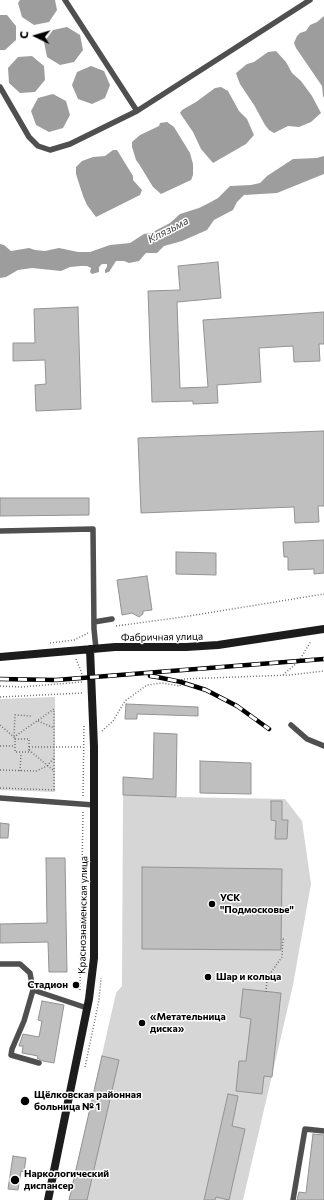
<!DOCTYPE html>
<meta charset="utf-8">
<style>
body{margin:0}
#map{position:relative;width:324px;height:1200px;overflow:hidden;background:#fff;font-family:Commissioner,sans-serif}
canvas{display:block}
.north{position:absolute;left:16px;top:16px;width:40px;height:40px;-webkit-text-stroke:3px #fff;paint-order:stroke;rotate:275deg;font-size:11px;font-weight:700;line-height:16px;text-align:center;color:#000}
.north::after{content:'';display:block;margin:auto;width:14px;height:18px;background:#000;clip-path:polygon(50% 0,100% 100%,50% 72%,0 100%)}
</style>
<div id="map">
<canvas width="324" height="1200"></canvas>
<div class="north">С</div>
</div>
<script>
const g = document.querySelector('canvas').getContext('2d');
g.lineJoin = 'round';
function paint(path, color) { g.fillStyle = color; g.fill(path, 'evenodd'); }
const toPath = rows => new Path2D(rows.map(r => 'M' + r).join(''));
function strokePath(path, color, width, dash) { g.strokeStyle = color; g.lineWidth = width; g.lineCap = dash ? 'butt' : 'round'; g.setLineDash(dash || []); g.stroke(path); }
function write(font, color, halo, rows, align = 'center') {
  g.font = font + ' Commissioner,sans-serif'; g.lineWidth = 3; g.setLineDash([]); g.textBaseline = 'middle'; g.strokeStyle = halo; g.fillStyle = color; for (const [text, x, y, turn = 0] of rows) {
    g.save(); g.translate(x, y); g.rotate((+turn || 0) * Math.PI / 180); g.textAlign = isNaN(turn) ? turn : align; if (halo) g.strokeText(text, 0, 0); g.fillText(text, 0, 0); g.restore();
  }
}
paint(toPath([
 [55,697,55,792,0,790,0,699],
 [123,795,176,797,285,799,302,821,311,884,293,985,243,1200,69,1200,116,993,122,986]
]), '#d6d6d6');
paint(toPath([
 [20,0,55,0,57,10,49,22,34,25,22,17,18,3],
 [0,15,7,15,16,26,16,40,5,50,0,50],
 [324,16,324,98,323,96,322,86,296,48,294,43,297,36,300,33,306,31,310,25,317,22],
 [67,27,80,35,83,50,74,62,60,65,47,57,44,42,53,30],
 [276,51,286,62,292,73,301,81,312,96,321,113,311,122,299,127,288,126,274,133,269,130,265,125,254,105,240,84,238,79,236,73,247,64,254,62,268,52],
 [32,56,44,66,45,80,35,92,20,93,9,83,8,68,18,57],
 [91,66,104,71,110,85,105,98,92,104,78,99,72,85,77,72],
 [221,87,228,91,239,111,247,119,254,135,246,144,213,163,201,149,193,132,180,113,182,110,196,102,215,88],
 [53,94,66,101,70,115,63,128,49,132,36,125,31,111,38,98],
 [167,122,174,127,190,153,193,164,193,175,191,180,161,194,153,187,139,164,136,160,132,147,132,142,140,135,159,126,160,123],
 [113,150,117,150,133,176,133,180,142,190,140,195,96,217,87,205,83,196,76,174,76,167,82,161,93,157,105,156],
 [324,156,324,174,277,193,244,195,237,202,233,210,214,220,207,230,182,241,164,246,157,253,146,253,139,261,129,263,124,261,116,261,109,272,105,273,105,270,107,267,107,264,102,264,99,267,99,272,92,274,90,272,91,268,87,266,81,266,70,267,61,271,32,268,18,270,6,277,0,278,0,244,4,245,11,251,29,248,35,250,45,251,59,248,78,252,90,252,110,245,130,243,144,234,151,233,170,223,180,214,199,208,209,203,218,198,230,186,251,185,260,183,267,176,293,159,317,158]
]), '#9d9d9d');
const building = toPath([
 [218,262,221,298,177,302,180,388,208,387,203,320,324,312,324,344,319,344,320,361,294,362,293,346,259,348,261,382,217,385,218,403,193,404,193,401,152,402,148,291,180,290,178,266,218,262],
 [78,307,81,409,36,411,35,385,46,384,45,360,13,361,13,343,35,343,34,309,78,307],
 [324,431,324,506,318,506,319,522,295,523,294,507,141,513,138,438,324,431],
 [0,498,89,498,89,515,0,516,0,498],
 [324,540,324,573,314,574,314,569,288,570,288,557,284,557,283,542,324,540],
 [176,552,216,553,216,575,176,574,176,552],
 [147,576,152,610,143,611,143,614,139,617,132,613,122,615,117,580,147,576],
 [126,704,198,707,198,716,137,714,137,719,125,719,126,704],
 [154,733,177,734,176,797,123,795,123,777,153,779,154,733],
 [200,761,251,763,251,794,200,793,200,761],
 [271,801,282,801,282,820,288,820,287,839,275,839,276,821,271,820,271,801],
 [0,823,9,824,8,838,0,838,0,823],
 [46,858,65,858,67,972,49,972,48,942,0,943,0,924,47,923,46,858],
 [142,867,282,869,281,950,142,949,142,867],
 [243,989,281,993,272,1077,264,1076,262,1094,236,1091,239,1061,246,1061,251,1019,240,1017,243,989],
 [42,1001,64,1005,54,1063,43,1061,37,1058,38,1056,22,1053,23,1046,19,1046,23,1034,39,1037,42,1021,38,1020,42,1001],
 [102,1056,119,1060,87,1200,69,1200,102,1056],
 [228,1094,238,1096,232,1126,245,1129,229,1200,216,1197,215,1200,204,1200,228,1094],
 [313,1134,324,1135,324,1200,297,1200,299,1192,306,1193,313,1134],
 [13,1156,26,1158,24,1172,21,1171,18,1190,8,1189,13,1156]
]);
paint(building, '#bfbfbf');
strokePath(building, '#939393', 1);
strokePath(toPath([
 [116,626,183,617,324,594],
 [50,643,74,640,88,633],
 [76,659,82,674],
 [283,675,299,661,311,641],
 [0,686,21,687,82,682],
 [0,697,83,693],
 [38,721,54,728],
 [0,725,14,737,54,709],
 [102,731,113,721,125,701,147,685,162,683,180,686,182,679,290,675,324,671],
 [15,739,29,739,29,752,15,752,15,739,14,737,15,715,31,716],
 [0,746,15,746],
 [29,747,83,747],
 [29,750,54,771],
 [0,770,36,771,47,766,54,758,54,709],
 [20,771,21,753],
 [0,788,54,790,54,758],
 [83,796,84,724],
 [80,990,83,812],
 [266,992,267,978,282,957,283,939,281,939],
 [85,1067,99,1000,101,978]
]), '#717171', 1.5, [1, 2]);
strokePath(toPath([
 [65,0,137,111],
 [0,87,29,137,38,146,50,150,70,144,137,111,310,0],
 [0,531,93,529,94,629,96,649],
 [94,622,112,619],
 [291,725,307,739,324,746],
 [0,798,94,805],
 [0,964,20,964,30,973,33,990,24,1021,12,1049,11,1055,39,1063],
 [33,990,87,1008],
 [293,1200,305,1129,324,1131]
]), '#4f4f4f', 5.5);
strokePath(toPath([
 [0,657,115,647,186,647,218,645,324,629],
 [48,1200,89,999,94,958,94,747,90,649]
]), '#1c1c1c', 8);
const rail = toPath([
 [150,676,157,677,181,682,206,690,237,706,269,729],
 [0,679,56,680,324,659]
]);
strokePath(rail, '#000', 4.5);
strokePath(rail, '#fff', 3, [9]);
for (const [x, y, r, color] of [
 [212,904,4,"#000"],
 [208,977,4,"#000"],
 [76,985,4,"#000"],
 [142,1023,4,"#000"],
 [25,1101,5,"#000"],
 [15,1180,5,"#000"]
]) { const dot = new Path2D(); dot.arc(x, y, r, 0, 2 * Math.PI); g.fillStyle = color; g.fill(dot); strokePath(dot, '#fff', 1.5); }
write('10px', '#000', '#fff', [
 ["Фабричная улица",162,637,-1],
 ["Краснознаменская улица",83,915,-89]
]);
write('bold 10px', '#000', '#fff', [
 ["УСК",220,898],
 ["\"Подмосковье\"",220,910],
 ["Шар и кольца",216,977],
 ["Стадион",68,985,"right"],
 ["«Метательница",150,1017],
 ["диска»",150,1029],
 ["Щёлковская районная",34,1095],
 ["больница № 1",34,1107],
 ["Наркологический",24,1174],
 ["диспансер",24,1186]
], 'left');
write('italic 11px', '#3e3e3e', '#fff', [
 ["Клязьма",168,230,-27]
]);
</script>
